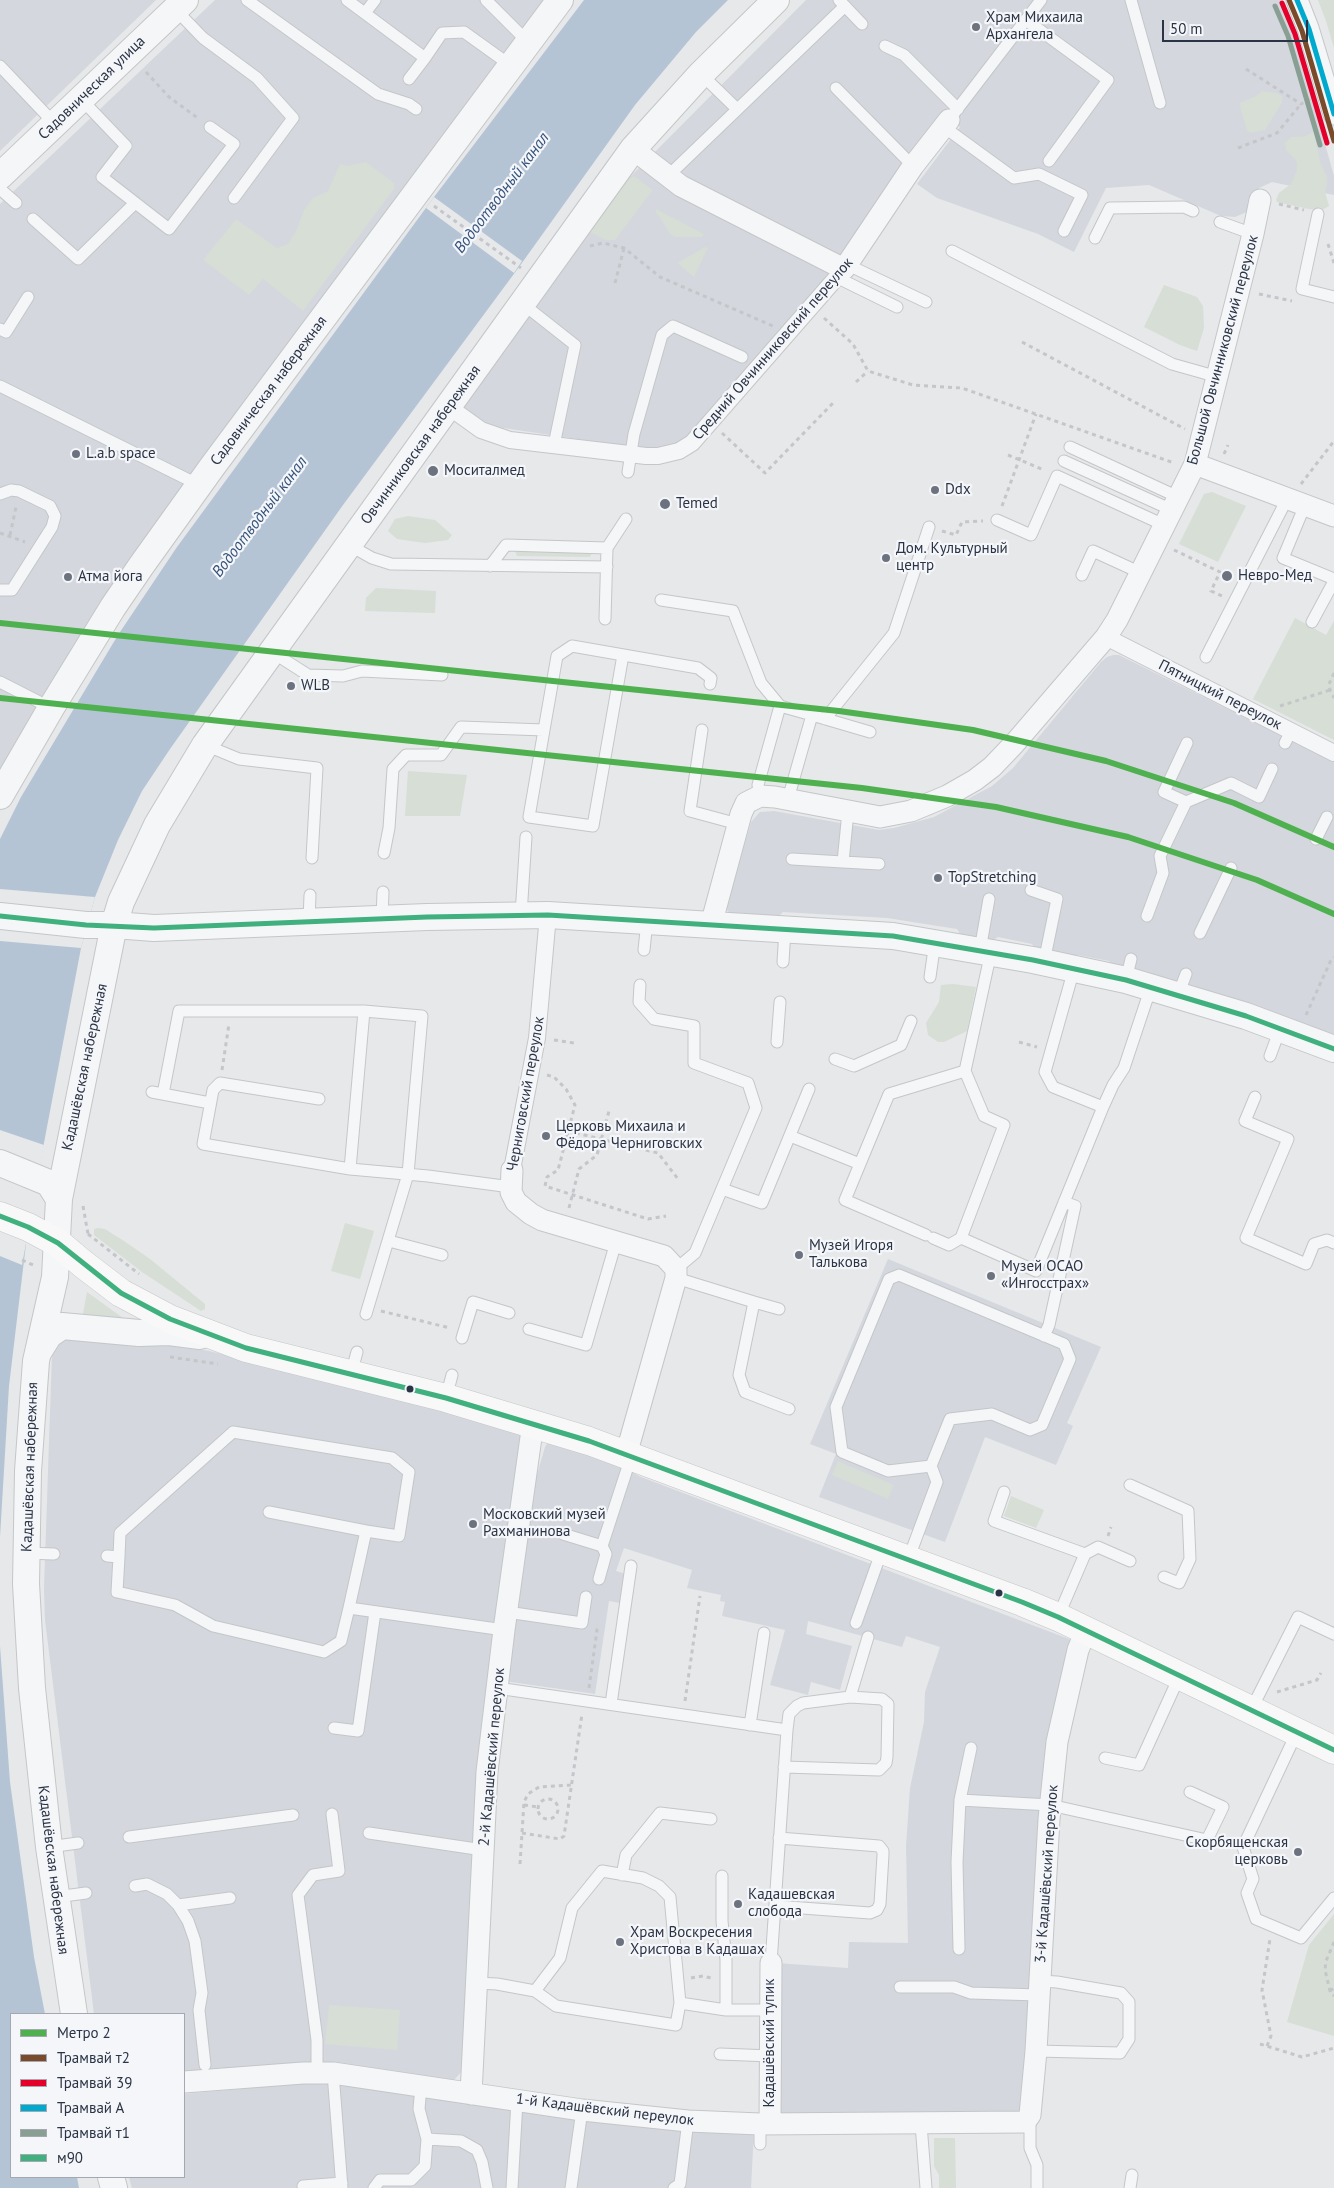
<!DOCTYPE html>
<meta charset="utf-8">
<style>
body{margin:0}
#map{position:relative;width:1334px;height:2188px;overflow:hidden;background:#e6e8ea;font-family:"PT Sans",sans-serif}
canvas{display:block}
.legend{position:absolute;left:10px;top:2013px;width:175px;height:165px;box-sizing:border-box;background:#f4f6f9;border:1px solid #a4a8b1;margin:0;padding:6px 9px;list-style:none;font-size:15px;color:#2b3445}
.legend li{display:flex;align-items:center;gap:10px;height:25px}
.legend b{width:25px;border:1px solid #a4a8b1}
.scale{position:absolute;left:1162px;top:20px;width:146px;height:22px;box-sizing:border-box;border:2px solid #2b3445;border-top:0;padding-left:6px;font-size:15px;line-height:18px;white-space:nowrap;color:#2b3445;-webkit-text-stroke:4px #f4f6f9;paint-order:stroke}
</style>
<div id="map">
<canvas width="1334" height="2188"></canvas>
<ul class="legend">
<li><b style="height:6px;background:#4fb04f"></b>Метро 2</li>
<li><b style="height:6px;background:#7a4b2a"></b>Трамвай т2</li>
<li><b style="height:6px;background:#e4002b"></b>Трамвай 39</li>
<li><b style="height:6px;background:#00a9ce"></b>Трамвай А</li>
<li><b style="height:6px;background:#8a9f94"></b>Трамвай т1</li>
<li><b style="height:6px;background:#3fb07e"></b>м90</li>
</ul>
<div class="scale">50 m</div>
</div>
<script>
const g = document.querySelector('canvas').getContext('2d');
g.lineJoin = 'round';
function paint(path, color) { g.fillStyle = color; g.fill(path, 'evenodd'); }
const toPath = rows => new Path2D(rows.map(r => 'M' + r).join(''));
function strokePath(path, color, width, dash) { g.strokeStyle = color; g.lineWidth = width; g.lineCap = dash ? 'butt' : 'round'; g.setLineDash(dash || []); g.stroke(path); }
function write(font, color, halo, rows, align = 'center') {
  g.font = font + ' "PT Sans",sans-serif'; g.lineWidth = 4.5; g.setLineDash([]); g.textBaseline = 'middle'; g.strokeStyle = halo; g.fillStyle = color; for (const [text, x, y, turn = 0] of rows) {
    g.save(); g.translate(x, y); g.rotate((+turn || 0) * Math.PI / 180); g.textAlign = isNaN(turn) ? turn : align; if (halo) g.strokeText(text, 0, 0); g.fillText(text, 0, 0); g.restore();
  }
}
paint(toPath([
 [0,0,156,0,0,151],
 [215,0,544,0,0,776,0,204],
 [806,0,1281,0,1294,34,1334,176,1334,195,1272,182,1259,188,1249,211,1235,217,1221,216,1149,185,1106,188,1074,252,1038,234,937,198,917,184,960,127,943,115,828,278,683,441,673,446,644,449,490,426,458,405,626,181],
 [1113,655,1119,655,1334,762,1334,1038,1115,968,1109,961,1078,955,1073,959,1037,952,1032,944,998,937,990,942,962,937,957,929,887,918,783,912,776,919,730,914,726,908,751,822,760,812,774,811,879,830,894,828,934,817,992,786,1013,768,1101,662,1107,657],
 [888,1259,1101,1347,1067,1423,1073,1426,1056,1465,985,1437,945,1542,819,1497,836,1454,810,1444],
 [59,1336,140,1339,209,1351,423,1402,522,1433,462,2071,454,2080,184,2074,184,2014,94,2014,45,1620,44,1588,52,1354],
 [548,1442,619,1465,641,1477,1069,1639,1070,1641,1026,2104,1021,2112,777,2114,776,1963,848,1968,849,1942,908,1943,906,1846,910,1788,924,1722,925,1692,940,1647,906,1636,902,1647,808,1621,806,1634,852,1646,840,1690,811,1682,808,1695,770,1685,785,1630,722,1616,725,1602,720,1601,721,1595,687,1588,692,1570,624,1548,616,1571,626,1574,620,1603,609,1601,595,1694,504,1681,527,1509,545,1447],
 [297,2084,341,2084,754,2130,751,2188,132,2188,129,2177,184,2177,184,2094]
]), '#d4d7dd');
paint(toPath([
 [1318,0,1334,0,1334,48,1326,21],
 [1262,91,1277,93,1282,96,1282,103,1265,130,1250,133,1247,131,1239,103,1256,96],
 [1314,131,1320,162,1327,177,1327,185,1325,192,1329,206,1322,210,1309,209,1277,202,1276,200,1279,193,1291,184,1297,170,1297,162,1286,150,1285,142,1291,137,1306,136],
 [366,162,394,183,394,189,303,311,263,279,249,295,203,260,236,219,277,248,288,244,296,231,304,210,313,198,328,191,340,164,347,166],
 [634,176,653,190,615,240,606,240,589,232,629,179],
 [656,209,704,234,702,237,676,237,671,235,656,212],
 [705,247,708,248,694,277,677,263],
 [1164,285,1197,297,1203,306,1204,328,1197,351,1180,345,1144,327],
 [1212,492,1246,506,1218,562,1179,544,1204,494],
 [408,516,435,520,452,535,448,540,425,543,397,539,388,531,395,519],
 [515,551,592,553,590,557,517,556],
 [376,588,436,591,435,613,365,611,366,598],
 [1295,618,1326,635,1334,621,1334,740,1253,699],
 [408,771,467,775,460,816,405,816],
 [953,984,976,987,967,1031,944,1042,938,1042,928,1035,926,1023,939,1002,941,985],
 [345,1223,374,1231,360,1279,331,1271],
 [98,1228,105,1229,124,1241,150,1259,205,1304,205,1309,201,1311,142,1272,94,1235,94,1229],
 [87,1292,127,1321,82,1319],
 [838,1461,894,1485,888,1499,832,1475],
 [1011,1496,1044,1510,1036,1528,1004,1516],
 [1334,1914,1334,2036,1287,2022,1309,1945],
 [329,2005,400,2010,397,2050,325,2044],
 [934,2138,955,2138,956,2188,939,2188,939,2175,934,2166]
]), '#d6ded6');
paint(toPath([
 [584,0,728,0,696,32,635,105,519,267,343,505,170,749,142,791,118,840,95,897,81,948,28,1227,9,1386,0,1537,0,839,21,797,118,635,177,547,434,197],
 [0,1646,10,1782,34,1957,45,2014,11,2014,11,2177,77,2177,79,2188,0,2188]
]), '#b4c4d5');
paint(toPath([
 [434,197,522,261,514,273,426,208],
 [0,889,95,897,81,948,0,941],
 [0,1130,44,1145,22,1265,0,1256]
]), '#e6e8ea');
const service = toPath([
 [247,0,378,94,409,104,416,109],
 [347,0,425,58,442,33,464,32,510,65],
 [486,0,521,35,529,40],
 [839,0,862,24],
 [1131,0,1160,103],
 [175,9,203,38,257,78,293,118,234,198],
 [365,13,375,0],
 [1026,20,1108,80,1049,161],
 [885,46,904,55,958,109],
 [0,66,55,124],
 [701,74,737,109],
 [409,79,425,58],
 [836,88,913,166],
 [81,99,126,146,102,177,169,229,234,144,210,127],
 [949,120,1041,0],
 [944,127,1014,178,1039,174,1082,195,1064,231],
 [668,176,845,6],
 [0,189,16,203],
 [1318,214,1302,289,1334,297],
 [33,219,78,259,135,203],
 [1220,222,1253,234],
 [1095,238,1110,208,1184,207,1193,211],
 [952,251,1172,364,1218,377],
 [848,265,926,302],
 [838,278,897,307],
 [523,304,575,345,554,445],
 [0,329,6,332,28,297],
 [0,386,199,485],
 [1070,447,1178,497],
 [1064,461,1172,510],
 [628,472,634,434,662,335,673,326,742,357],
 [0,494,11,490,19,491,50,506,55,516,52,527,12,590,0,590],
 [1305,505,1283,558,1334,579],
 [997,520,1031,535,1057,476,1164,525],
 [349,545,372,558,391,564,607,567],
 [490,566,506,545,607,548,626,519],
 [1082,575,1093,551,1141,573],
 [661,600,733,611,761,683,780,706],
 [605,619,607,548],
 [1312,622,1334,581],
 [272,652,308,675,343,676,362,671,442,675],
 [1206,657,1287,499],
 [0,682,51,708],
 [825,719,894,633,929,527],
 [544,730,529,817,593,826,623,655],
 [702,730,690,811,738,824],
 [1285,743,1291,731],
 [205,745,239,759,317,768,312,858],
 [760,796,758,785,780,706,812,715],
 [788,799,812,715,870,732],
 [1186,802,1164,792,1187,743],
 [1316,839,1327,817],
 [384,853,389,828,393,769,406,755,441,755,461,727,544,730,557,656,572,646,698,668,711,678,710,684],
 [792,859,843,862,848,812],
 [843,862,879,864],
 [1031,890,1057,899,1044,962],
 [521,915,526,837],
 [1147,916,1163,873,1160,856,1186,802,1231,783,1259,797,1272,769],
 [382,919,383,892],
 [309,921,310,895],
 [1200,933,1231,868],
 [644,950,647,921],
 [980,950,989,899],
 [783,962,785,930],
 [1074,969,1045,1072,1053,1087,1103,1107,1113,1085,1124,1068,1151,987],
 [930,977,935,942],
 [1126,980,1131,959],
 [640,985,639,1002,654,1019,694,1026,694,1063,748,1083,756,1108,695,1253,676,1269],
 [1178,995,1186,974],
 [777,1042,780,1002],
 [1270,1056,1280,1029],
 [835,1059,854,1066,901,1045,911,1021],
 [152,1092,210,1103],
 [163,1094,179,1011,364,1011],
 [1255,1097,1245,1121,1288,1139,1246,1238,1306,1264,1314,1244,1327,1240,1334,1243],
 [319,1099,220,1083,213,1090,203,1144,350,1169,428,1176,511,1187],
 [790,1136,860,1164],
 [350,1169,364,1011,422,1016,408,1174,366,1314],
 [722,1189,762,1203,809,1089],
 [926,1235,845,1200,889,1094,965,1071,991,952],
 [933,1238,949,1245,961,1238,1004,1125,984,1116,965,1071],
 [961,1238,1036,1271,1103,1107],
 [389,1241,442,1255],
 [676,1278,754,1302,739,1375,745,1392,789,1409],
 [754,1302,779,1309],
 [529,1329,586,1345,616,1242],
 [1044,1336,1049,1325,1075,1206,1064,1202],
 [462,1338,473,1302,509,1313],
 [351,1374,357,1352],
 [446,1398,452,1375],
 [1130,1485,1188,1511,1190,1559,1179,1583,1164,1577],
 [1004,1492,994,1521,1085,1554],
 [269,1512,366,1531,349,1608,504,1630],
 [563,1534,602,1546],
 [26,1553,54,1554],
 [107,1556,119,1557,120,1533,233,1432,392,1458,409,1472,399,1536,366,1531],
 [119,1557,117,1592,175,1605,213,1626,324,1652,341,1641,349,1608],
 [908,1560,937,1482,931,1466,888,1471,842,1452,836,1407,889,1279,899,1275,1064,1344,1070,1359,1042,1425,1030,1430,992,1414,950,1419,931,1466],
 [599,1579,606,1554,602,1546,631,1457],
 [507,1612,582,1623,586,1597],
 [1058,1617,1085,1554,1098,1547,1130,1561],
 [856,1623,882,1550],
 [497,1688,787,1730],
 [850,1697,868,1637],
 [611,1704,631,1566],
 [1251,1710,1298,1617,1334,1634],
 [750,1725,764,1633],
 [334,1728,358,1731,375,1612],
 [1297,1732,1243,1847,1253,1879,1247,1893,1256,1919,1301,1938,1334,1898],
 [1105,1758,1139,1765,1180,1675],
 [960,1800,971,1748],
 [369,1833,483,1850],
 [129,1837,293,1815],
 [49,1847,78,1843],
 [622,1875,626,1855,660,1813,711,1819],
 [722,1876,722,1921,726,1960,726,2010,771,2010],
 [135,1886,147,1884,167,1894,178,1905,188,1921,195,1941,202,1993,199,2010,205,2065],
 [56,1897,86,1893],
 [178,1905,230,1898],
 [775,1906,870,1913,877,1910,880,1904,883,1855,883,1851,879,1846,779,1838],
 [959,1949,957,1862,960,1800,1050,1805,1207,1840,1223,1807,1190,1792],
 [771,1963,787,1730,789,1714,797,1706,803,1703,850,1697,882,1699,888,1704,887,1757,886,1763,879,1770,784,1767],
 [476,1983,497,1984,535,1991,560,1958,572,1908,602,1871,643,1878,659,1886,670,1897,680,2003,726,2010],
 [900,1987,954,1987,971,1993,1039,1995],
 [535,1991,556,2006,676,2025,680,2003],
 [1036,2051,1120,2053,1129,2039,1129,2002,1121,1993,1057,1982,1040,1981],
 [720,2054,771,2056],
 [317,2073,317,2040,298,1895,313,1875,339,1871,332,1814],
 [333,2073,342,2188],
 [1027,2121,1030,2126,1030,2148,1037,2165,1037,2188],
 [921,2124,926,2188],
 [427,2139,461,2141,477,2150,482,2162,487,2188],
 [760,2144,760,2124],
 [303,2186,342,2183],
 [374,2188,380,2180,411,2180,425,2166,427,2139,419,2109,421,2086],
 [512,2188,517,2101],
 [571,2188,582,2110],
 [674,2188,680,2184,688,2121],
 [1130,2188,1132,2175]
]);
const pedestrian = toPath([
 [449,407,481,430,510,440,646,456,658,456,679,451,692,443,844,269],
 [1106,637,1334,753],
 [512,1170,537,1038,548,915]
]);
const minor = toPath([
 [1297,0,1308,28,1334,114],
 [633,149,681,186,844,269,913,166,949,120],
 [1195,464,1334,516],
 [711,925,741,814,746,803,760,796,775,797,880,817,911,811,947,796,975,780,992,767,1014,744,1106,637,1117,620,1195,464,1253,234,1260,200],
 [512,1170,511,1192,516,1202,531,1214,542,1220,664,1256,676,1269,676,1278,626,1455],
 [184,2082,303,2073,333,2073,582,2110,688,2121,760,2124,1025,2122,1030,2115,1036,2051,1049,1819,1057,1742,1078,1650,1086,1630],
 [471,2094,487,1772,504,1630,533,1423],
 [770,2124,771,1963]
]);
const tertiary = toPath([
 [0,176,185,0],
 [0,796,51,708,113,607,141,566,212,467,560,0],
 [0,916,86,925,114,925,154,928,427,917,548,915,893,936,1033,960,1126,980,1246,1016,1334,1049],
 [0,1163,49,1183,59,1199],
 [39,1351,49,1335,62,1326,139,1333,169,1332,200,1336],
 [74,2014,49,1847,32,1688,26,1584,28,1471,36,1361,55,1277,59,1199,114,925,121,902,157,825,205,745,633,149,701,74,776,0],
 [111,2177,114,2188]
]);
const secondary = toPath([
 [0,1216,28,1227,58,1243,83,1264,121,1293,170,1319,246,1348,446,1398,589,1441,1022,1602,1058,1617,1334,1750]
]);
strokePath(service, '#c4c6c8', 13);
strokePath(pedestrian, '#c4c6c8', 18);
strokePath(minor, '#c4c6c8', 23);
strokePath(tertiary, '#c4c6c8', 28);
strokePath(secondary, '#c4c6c8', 29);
strokePath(toPath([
 [1246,69,1301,104,1310,99],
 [146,72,169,97,199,119],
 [1238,148,1277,133,1301,104],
 [1279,204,1304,210],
 [434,206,521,268],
 [1328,244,1334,263],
 [590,246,603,243,624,248,660,277,773,326],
 [615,283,624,248],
 [1259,294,1292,301],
 [824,318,853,344,868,371,913,385,962,388,1174,463],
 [1022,342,1185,429],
 [856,382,868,371],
 [722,433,765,473,833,403],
 [1224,454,1228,445],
 [1008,455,1044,470],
 [1301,484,1334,441],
 [1002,506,1036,414],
 [942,531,956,535,962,522,983,521],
 [0,533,25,542],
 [10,535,16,507],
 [1174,550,1220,572,1211,591,1222,596],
 [1334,673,1329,684,1330,690,1334,698],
 [1280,706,1330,690],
 [1306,1015,1331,960,1334,957],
 [554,1040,574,1043],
 [1019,1042,1037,1047],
 [222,1070,229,1024],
 [547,1075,554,1077,566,1089,575,1105,558,1170,547,1177,545,1186,648,1219,666,1216],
 [568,1131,658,1153,678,1179],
 [83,1206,88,1234],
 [569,1208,579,1169,597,1155,609,1111],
 [88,1234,139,1274],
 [22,1260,33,1265],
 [381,1311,450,1328],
 [170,1357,218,1364],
 [1108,1536,1111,1527],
 [589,1688,597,1630,595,1629],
 [1277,1692,1317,1680,1321,1673],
 [685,1701,700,1596],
 '538 1809a10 10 0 1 1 20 0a10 10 0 1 1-20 0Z',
 [524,1805,538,1807],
 [522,1833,560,1839,564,1836,582,1714],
 [520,1864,524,1802,528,1794,539,1787,572,1785],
 [1334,1942,1326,1961,1325,1970,1330,1991,1334,1996],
 [691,1978,703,1976,711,1978],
 [1330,1991,1334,1988],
 [1260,2044,1302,2057,1334,2048],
 [1267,2046,1271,2036,1262,1990,1270,1939]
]), '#c5c6ca', 3, [4, 4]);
strokePath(service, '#f5f6f7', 11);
strokePath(pedestrian, '#f5f6f7', 16);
strokePath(minor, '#f5f6f7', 21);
strokePath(tertiary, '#f5f6f7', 26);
strokePath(secondary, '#f8f8f8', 28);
strokePath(toPath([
 [0,916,86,925,154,928,427,917,548,915,893,936,1033,960,1126,980,1246,1016,1334,1049],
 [0,1216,28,1227,58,1243,121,1293,170,1319,246,1348,446,1398,589,1441,1022,1602,1058,1617,1334,1750]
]), '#3fb07e', 5);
strokePath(toPath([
 [1289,0,1302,31,1334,141]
]), '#7a4b2a', 5);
strokePath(toPath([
 [1282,3,1295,34,1327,143]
]), '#e4002b', 5);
strokePath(toPath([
 [1297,0,1309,29,1334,114]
]), '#00a9ce', 5);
strokePath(toPath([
 [1275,6,1288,36,1320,145]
]), '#8a9f94', 5);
strokePath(toPath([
 [0,623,839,711,973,730,1106,761,1234,803,1334,847],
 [0,698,862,788,996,807,1128,837,1257,880,1334,914]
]), '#4fb04f', 6);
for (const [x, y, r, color] of [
 [976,27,5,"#6c737f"],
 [76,454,5,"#6c737f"],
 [433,471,6,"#6c737f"],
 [935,490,5,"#6c737f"],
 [665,504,6,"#6c737f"],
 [886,558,5,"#6c737f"],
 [1227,576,6,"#6c737f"],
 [68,577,5,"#6c737f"],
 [291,686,5,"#6c737f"],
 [938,878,5,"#6c737f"],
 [546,1136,5,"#6c737f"],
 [799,1255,5,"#6c737f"],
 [991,1276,5,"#6c737f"],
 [410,1389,4.5,"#2b3445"],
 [473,1524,5,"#6c737f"],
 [999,1593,4.5,"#2b3445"],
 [1298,1852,5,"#6c737f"],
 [738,1904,5,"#6c737f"],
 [620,1942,5,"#6c737f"]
]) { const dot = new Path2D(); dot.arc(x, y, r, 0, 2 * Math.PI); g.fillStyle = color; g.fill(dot); strokePath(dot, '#f4f6f9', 2); }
write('15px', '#2b3445', '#f4f6f9', [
 ["Храм Михаила",986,18],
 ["Архангела",986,35],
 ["L.a.b space",86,454],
 ["Моситалмед",444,471],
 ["Ddx",945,490],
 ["Temed",676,504],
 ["Дом. Культурный",896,549],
 ["центр",896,566],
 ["Невро-Мед",1238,576],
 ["Атма йога",78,577],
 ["WLB",301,686],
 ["TopStretching",948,878],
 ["Церковь Михаила и",556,1127],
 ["Фёдора Черниговских",556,1144],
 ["Музей Игоря",809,1246],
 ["Талькова",809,1263],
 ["Музей ОСАО",1001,1267],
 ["«Ингосстрах»",1001,1284],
 ["Московский музей",483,1515],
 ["Рахманинова",483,1532],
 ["Скорбященская",1288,1843,"right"],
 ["церковь",1288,1860,"right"],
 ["Кадашевская",748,1895],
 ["слобода",748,1912],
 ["Храм Воскресения",630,1933],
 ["Христова в Кадашах",630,1950]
], 'left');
write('15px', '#2b3445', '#f4f6f9', [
 ["Садовническая улица",92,88,-44],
 ["Средний Овчинниковский переулок",773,349,-49],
 ["Большой Овчинниковский переулок",1223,350,-75],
 ["Садовническая набережная",269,391,-53],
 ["Овчинниковская набережная",421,445,-54],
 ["Пятницкий переулок",1220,695,27],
 ["Кадашёвская набережная",85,1067,-78],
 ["Черниговский переулок",526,1094,-80],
 ["Кадашёвская набережная",30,1467,-88],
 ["2-й Кадашёвский переулок",492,1757,-85],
 ["Кадашёвская набережная",53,1870,83],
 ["3-й Кадашёвский переулок",1047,1874,-86],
 ["Кадашёвский тупик",770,2043,-90],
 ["1-й Кадашёвский переулок",605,2110,7]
]);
write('italic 16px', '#34527a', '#f4f6f9', [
 ["Водоотводный канал",502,193,-53],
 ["Водоотводный канал",260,517,-53]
]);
</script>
